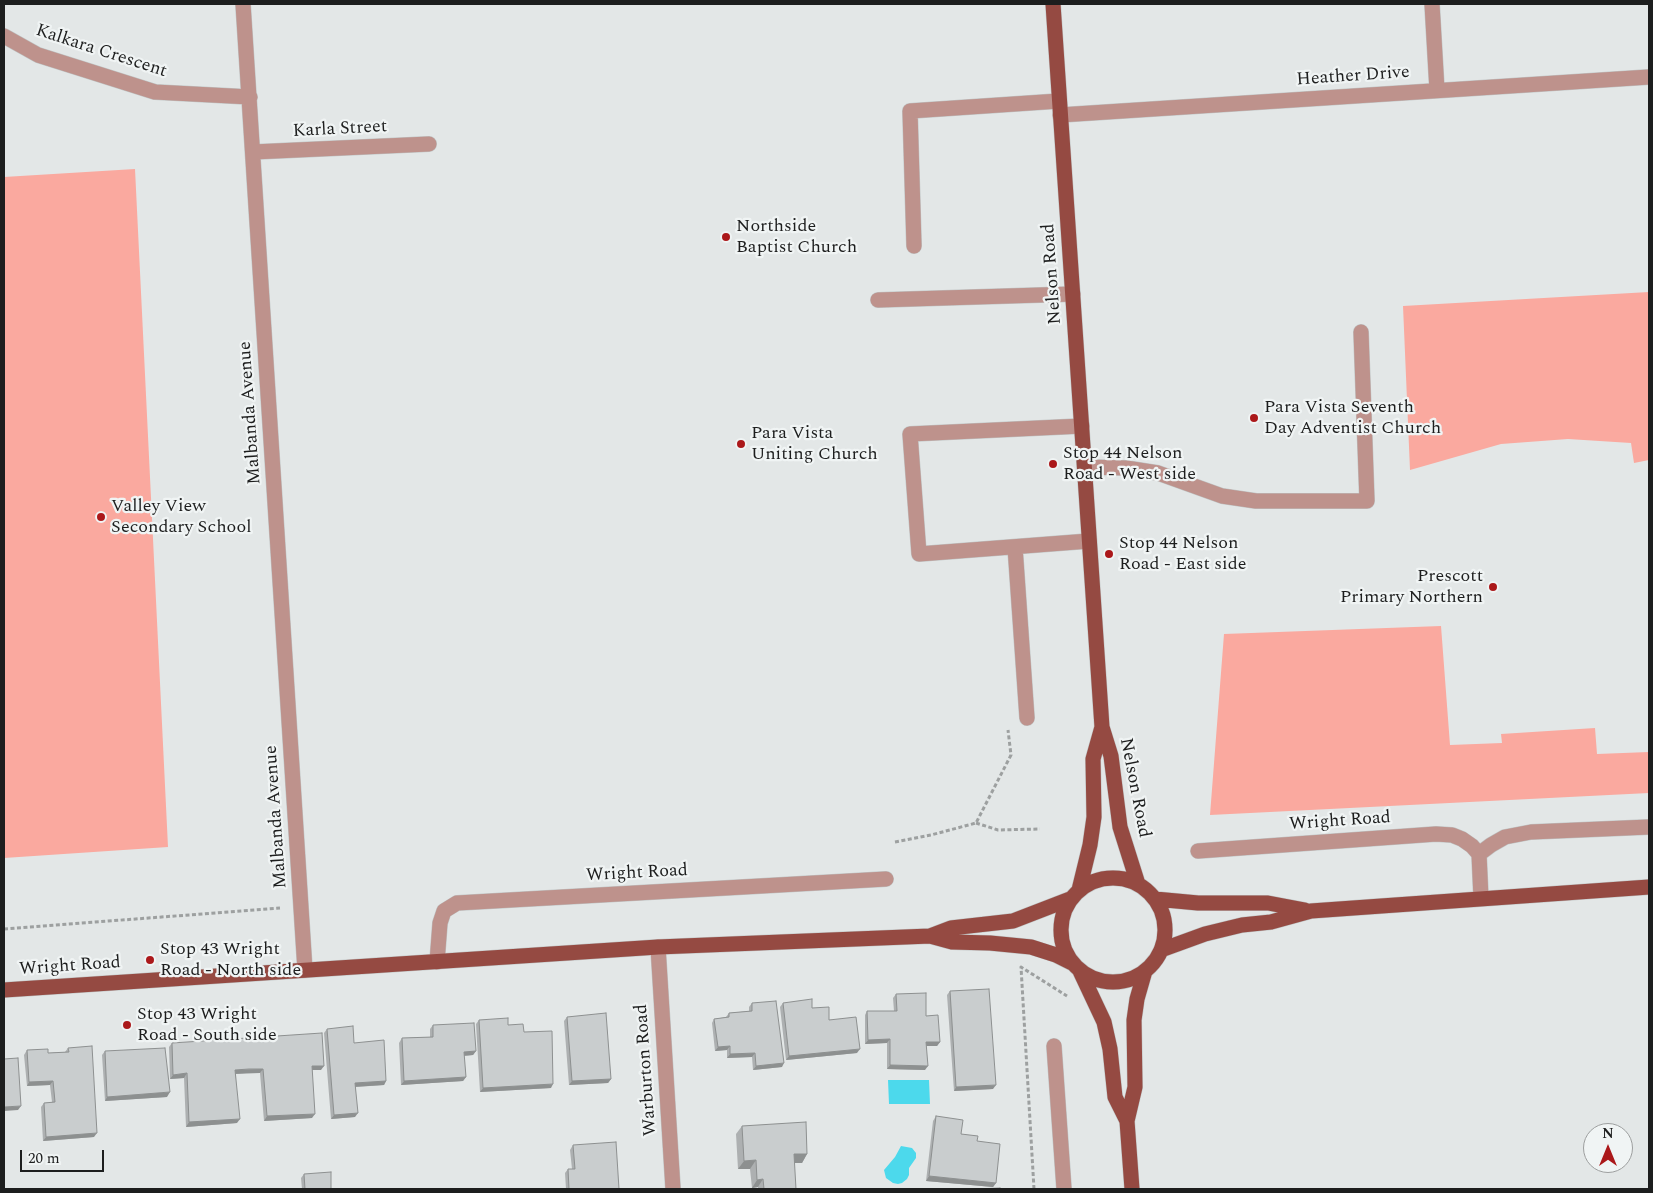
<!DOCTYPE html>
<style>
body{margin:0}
#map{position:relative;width:1653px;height:1193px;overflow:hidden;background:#e3e7e7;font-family:Spectral,serif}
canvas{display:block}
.frame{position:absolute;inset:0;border:5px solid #1d1e1e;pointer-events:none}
.north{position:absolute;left:1583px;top:1123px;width:50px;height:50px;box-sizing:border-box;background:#f0f4f4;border:1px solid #9c9e9e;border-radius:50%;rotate:0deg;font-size:14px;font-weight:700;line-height:20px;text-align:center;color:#1d1e1e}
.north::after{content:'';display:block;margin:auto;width:18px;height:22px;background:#ab181a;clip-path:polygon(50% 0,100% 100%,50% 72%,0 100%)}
.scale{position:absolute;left:20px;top:1150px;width:84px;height:22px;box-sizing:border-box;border:2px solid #1d1e1e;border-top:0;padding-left:6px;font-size:15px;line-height:18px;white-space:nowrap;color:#1d1e1e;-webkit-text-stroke:4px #f0f4f4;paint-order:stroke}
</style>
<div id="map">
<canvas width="1653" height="1193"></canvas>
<div class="frame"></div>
<div class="north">N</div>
<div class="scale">20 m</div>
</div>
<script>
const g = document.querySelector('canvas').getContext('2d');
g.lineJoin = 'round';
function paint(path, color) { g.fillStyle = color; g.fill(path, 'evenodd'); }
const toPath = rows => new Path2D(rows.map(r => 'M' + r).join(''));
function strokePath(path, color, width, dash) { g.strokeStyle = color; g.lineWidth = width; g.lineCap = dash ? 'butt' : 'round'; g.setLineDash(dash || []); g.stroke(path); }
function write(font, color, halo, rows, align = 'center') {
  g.font = font + ' Spectral,serif'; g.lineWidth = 4.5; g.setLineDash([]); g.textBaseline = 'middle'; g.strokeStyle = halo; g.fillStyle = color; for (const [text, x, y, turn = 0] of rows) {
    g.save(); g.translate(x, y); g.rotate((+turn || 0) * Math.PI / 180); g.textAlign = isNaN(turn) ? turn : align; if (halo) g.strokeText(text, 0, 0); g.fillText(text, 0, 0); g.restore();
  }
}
paint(toPath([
 [135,169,168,847,4,858,4,177],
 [1649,292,1649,460,1634,463,1631,443,1568,439,1501,444,1410,470,1403,306],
 [1441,626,1450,745,1502,743,1501,734,1595,728,1597,754,1649,752,1649,793,1210,815,1224,634]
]), '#faa99f');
paint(toPath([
 [888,1080,929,1080,930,1104,889,1104],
 [901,1146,912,1148,916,1153,916,1158,909,1168,909,1175,907,1179,902,1183,898,1184,893,1183,886,1178,884,1170,895,1157]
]), '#4cd9ec');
const minor = toPath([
 [243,4,305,970],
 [1432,4,1437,90],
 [4,36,38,55,155,92,250,97],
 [1060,115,1649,77],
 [253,152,429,144],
 [914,246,910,111,1059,101],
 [878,300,1073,294],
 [1082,426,910,434,919,554,1089,541],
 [1085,467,1126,468,1158,473,1222,496,1256,501,1367,501,1361,332],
 [1015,547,1027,718],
 [1198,851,1436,834,1452,835,1462,839,1472,846,1479,854],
 [1481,898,1479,854,1491,845,1505,837,1531,832,1649,827],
 [658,947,673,1189],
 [437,962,440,923,444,911,457,903,886,879],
 [1054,1046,1064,1189]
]);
const major = toPath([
 [1053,4,1102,727,1111,756,1120,827,1138,884],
 '1061 930a52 52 0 1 1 104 0a52 52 0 1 1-104 0Z',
 [1079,890,1090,845,1094,817,1093,759,1102,727],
 [1155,899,1198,903,1268,903,1305,910],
 [930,936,951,928,1013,921,1070,899],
 [1161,950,1205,934,1242,925,1271,922,1311,911,1649,887],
 [1080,971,1104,1022,1110,1049,1115,1097,1127,1121],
 [4,990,658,947,930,936,952,942,990,943,1031,947,1056,955,1072,963],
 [1132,1189,1127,1121,1135,1087,1134,1020,1137,999,1145,971]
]);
strokePath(minor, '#bfc3c3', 16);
strokePath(major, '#bfc3c3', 16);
strokePath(toPath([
 [976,823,998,830,1040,829],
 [895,842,931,835,976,823,1011,755,1008,730],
 [4,929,280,908],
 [1034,1189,1021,967,1067,996]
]), '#9da0a0', 3, [4, 2.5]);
strokePath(minor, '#be928c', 15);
strokePath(major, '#954a42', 15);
paint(toPath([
 [950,991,993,1089,954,1091,947,995],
 [896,994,926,1016,940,1042,937,1046,926,1046,925,1070,887,1069,887,1043,865,1044,865,1015,867,1011,894,1011,893,998],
 [752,1003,782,1067,753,1070,752,1057,727,1058,727,1050,715,1051,712,1023,714,1019,726,1017,729,1013,749,1011,749,1007],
 [783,1003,812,1008,829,1020,857,1053,786,1060,780,1007],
 [567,1017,611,1079,608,1083,569,1085,564,1021],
 [479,1020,524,1032,551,1088,480,1092,476,1024],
 [433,1025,476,1051,473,1055,464,1056,466,1077,463,1081,401,1085,399,1043,402,1038,430,1037,430,1029],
 [327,1029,354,1043,386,1081,384,1085,356,1087,355,1117,331,1119,324,1033],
 [172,1043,321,1070,312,1070,312,1118,264,1121,260,1073,246,1073,236,1074,237,1123,186,1127,184,1078,170,1079,169,1047],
 [68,1048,94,1137,43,1141,41,1107,44,1103,52,1102,50,1085,27,1086,24,1055,27,1050,48,1053,65,1052],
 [105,1051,167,1097,105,1101,102,1055],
 [936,1116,961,1134,977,1141,996,1183,993,1187,926,1181,933,1121],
 [742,1126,807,1154,802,1163,794,1163,796,1189,758,1189,758,1187,752,1188,750,1169,738,1169,736,1134],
 [573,1145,619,1189,566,1189,565,1173,568,1169,572,1169,570,1150],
 [304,1174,331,1189,302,1189,301,1178]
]), '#adb0b1');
paint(toPath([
 [890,1039,887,1043,865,1044,868,1040],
 [926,1042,940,1042,937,1046,923,1046],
 [730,1046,727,1050,715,1051,718,1047],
 [860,1049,857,1053,786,1060,789,1056],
 [476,1051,473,1055,461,1056,464,1052],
 [755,1053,752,1057,727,1058,730,1054],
 [784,1063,782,1067,753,1070,756,1066],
 [890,1065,928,1066,925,1070,887,1069],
 [312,1066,324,1066,321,1070,309,1070],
 [263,1069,260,1073,232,1074,235,1070],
 [187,1073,184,1078,170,1079,173,1075],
 [466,1077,463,1081,401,1085,404,1081],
 [611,1079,608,1083,569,1085,572,1081],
 [53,1081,50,1085,27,1086,29,1082],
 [386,1081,384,1085,352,1087,355,1083],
 [553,1084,551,1088,480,1092,483,1088],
 [996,1085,993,1089,954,1091,956,1087],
 [170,1092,167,1097,105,1101,107,1097],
 [21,1106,18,1110,4,1111,4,1107],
 [358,1113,355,1117,331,1119,334,1115],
 [315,1114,312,1118,264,1121,267,1116],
 [240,1119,237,1123,186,1127,189,1122],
 [97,1133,94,1137,43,1141,46,1137],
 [794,1154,807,1154,802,1163,788,1163],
 [756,1160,750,1169,738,1169,744,1161],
 [929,1176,996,1183,993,1187,926,1181],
 [763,1179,758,1187,752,1188,757,1180]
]), '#8d9090');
const building = toPath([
 [989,989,996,1085,956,1087,950,991,989,989],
 [926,993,926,1016,938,1015,940,1042,926,1042,928,1066,890,1065,890,1039,868,1040,867,1011,897,1011,896,994,926,993],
 [812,999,812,1008,829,1007,829,1020,856,1017,860,1049,789,1056,783,1003,812,999],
 [776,1001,784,1063,756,1066,755,1053,730,1054,730,1046,718,1047,714,1019,729,1017,729,1013,752,1011,752,1003,776,1001],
 [606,1013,611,1079,572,1081,567,1017,606,1013],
 [508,1018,508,1025,523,1024,524,1032,552,1031,553,1084,483,1088,479,1020,508,1018],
 [474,1023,476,1051,464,1052,466,1077,404,1081,402,1038,433,1037,433,1025,474,1023],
 [353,1026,354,1043,384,1040,386,1081,355,1083,358,1113,334,1115,327,1029,353,1026],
 [322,1033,324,1066,312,1066,315,1114,267,1116,263,1069,249,1069,235,1070,240,1119,189,1122,187,1073,173,1075,172,1043,322,1033],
 [92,1046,97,1133,46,1137,44,1103,55,1102,53,1081,29,1082,27,1050,48,1049,48,1053,69,1052,68,1048,92,1046],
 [165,1048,170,1092,107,1097,105,1051,165,1048],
 [18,1058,21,1106,4,1107,4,1059,18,1058],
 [936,1116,963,1120,961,1134,978,1136,977,1141,1000,1144,996,1183,929,1176,936,1116],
 [806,1122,807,1154,794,1154,796,1189,764,1189,763,1179,757,1180,756,1160,744,1161,742,1126,806,1122],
 [616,1142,619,1189,569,1189,568,1169,575,1169,573,1145,616,1142],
 [331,1172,331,1189,305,1189,304,1174,331,1172],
 [1000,1188,1000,1189,974,1189,1000,1188]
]);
paint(building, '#c9cdce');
strokePath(building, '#8d9090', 1);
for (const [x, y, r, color] of [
 [726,237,5,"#ab181a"],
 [1254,418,5,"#ab181a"],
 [741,444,5,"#ab181a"],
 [1053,464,5,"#ab181a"],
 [101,517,5,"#ab181a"],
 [1109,554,5,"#ab181a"],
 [1493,587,5,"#ab181a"],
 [150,960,5,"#ab181a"],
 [127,1025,5,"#ab181a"]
]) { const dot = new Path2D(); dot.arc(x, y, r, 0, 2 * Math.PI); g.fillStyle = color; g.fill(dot); strokePath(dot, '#f0f4f4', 2); }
write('18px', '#1d1e1e', '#f0f4f4', [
 ["Kalkara Crescent",101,52,18],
 ["Heather Drive",1353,77,-4],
 ["Karla Street",340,130,-3],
 ["Nelson Road",1053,274,-94],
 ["Malbanda Avenue",251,413,-94],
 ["Nelson Road",1134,788,79],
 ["Malbanda Avenue",277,817,-94],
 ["Wright Road",1340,822,-4],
 ["Wright Road",637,874,-3],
 ["Wright Road",70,967,-4],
 ["Warburton Road",647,1070,-94]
]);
write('18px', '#1d1e1e', '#f0f4f4', [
 ["Northside",736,227],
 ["Baptist Church",736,248],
 ["Para Vista Seventh",1264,408],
 ["Day Adventist Church",1264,429],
 ["Para Vista",751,434],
 ["Uniting Church",751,455],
 ["Stop 44 Nelson",1063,454],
 ["Road - West side",1063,475],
 ["Valley View",111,507],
 ["Secondary School",111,528],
 ["Stop 44 Nelson",1119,544],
 ["Road - East side",1119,565],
 ["Prescott",1483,577,"right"],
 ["Primary Northern",1483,598,"right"],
 ["Stop 43 Wright",160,950],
 ["Road - North side",160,971],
 ["Stop 43 Wright",137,1015],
 ["Road - South side",137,1036]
], 'left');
</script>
